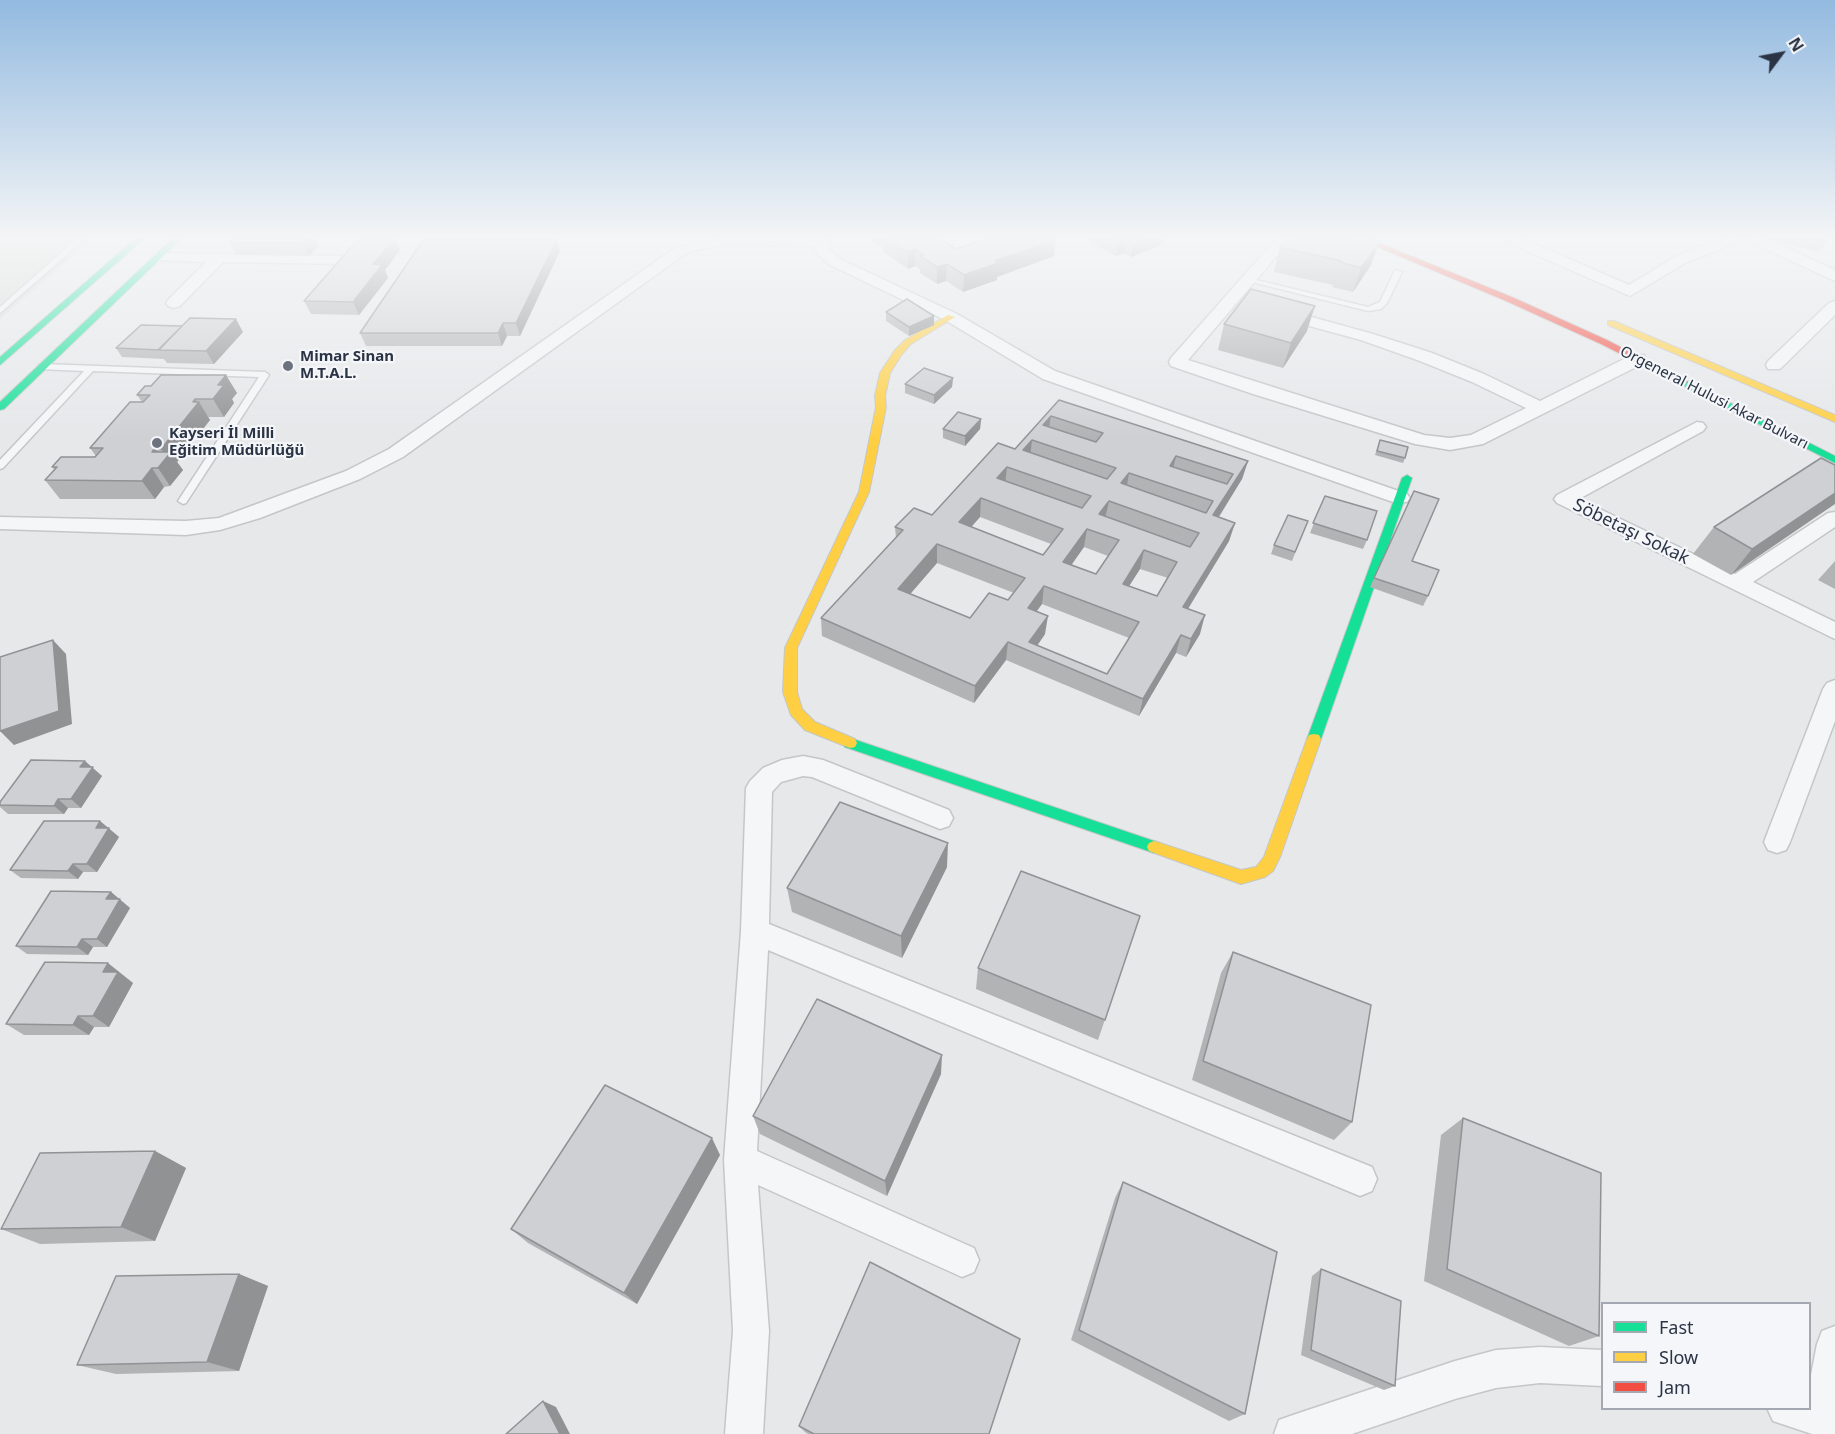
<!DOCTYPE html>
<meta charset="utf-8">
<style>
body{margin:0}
#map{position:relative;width:1835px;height:1434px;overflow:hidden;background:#e6e8ea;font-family:"Noto Sans",sans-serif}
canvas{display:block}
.legend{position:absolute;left:1601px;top:1302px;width:210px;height:108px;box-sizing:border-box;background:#f4f6f9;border:2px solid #a4a8b1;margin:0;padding:8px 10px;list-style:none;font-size:18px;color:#2b3445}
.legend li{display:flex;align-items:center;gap:12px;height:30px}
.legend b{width:30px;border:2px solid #a4a8b1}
.north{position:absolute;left:1751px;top:24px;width:60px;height:60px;-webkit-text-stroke:4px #f4f6f9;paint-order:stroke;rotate:58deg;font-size:16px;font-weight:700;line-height:24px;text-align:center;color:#2b3445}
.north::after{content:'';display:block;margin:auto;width:21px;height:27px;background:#2b3445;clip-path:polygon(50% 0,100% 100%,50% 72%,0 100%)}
</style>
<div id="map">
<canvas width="1835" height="1434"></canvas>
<ul class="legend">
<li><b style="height:8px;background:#16e098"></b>Fast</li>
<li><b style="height:8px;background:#ffcf43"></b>Slow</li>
<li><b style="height:8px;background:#f24e42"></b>Jam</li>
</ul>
<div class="north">N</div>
</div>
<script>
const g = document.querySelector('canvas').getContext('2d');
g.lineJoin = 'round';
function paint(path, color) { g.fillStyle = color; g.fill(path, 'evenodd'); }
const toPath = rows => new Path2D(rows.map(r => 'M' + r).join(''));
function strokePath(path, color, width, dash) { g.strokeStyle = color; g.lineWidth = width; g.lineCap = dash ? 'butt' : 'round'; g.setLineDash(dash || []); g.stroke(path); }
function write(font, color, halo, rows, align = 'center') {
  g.font = font + ' "Noto Sans",sans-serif'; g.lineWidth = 4.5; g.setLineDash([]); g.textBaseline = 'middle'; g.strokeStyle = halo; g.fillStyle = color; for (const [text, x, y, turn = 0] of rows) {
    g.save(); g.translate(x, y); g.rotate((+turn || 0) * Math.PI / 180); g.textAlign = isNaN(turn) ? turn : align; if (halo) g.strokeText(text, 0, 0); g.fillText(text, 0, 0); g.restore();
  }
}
paint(toPath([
 [0,238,94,238,0,319]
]), '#d6ded6');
const lane = toPath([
 [78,238,86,238,0,313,0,307,78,238],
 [1395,270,1402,272,1387,303,1381,309,1368,311,1244,280,1248,278,1368,307,1380,302,1395,270],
 [42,364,265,372,269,375,186,503,183,504,178,501,259,377,93,371,3,468,0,469,0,460,84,371,39,369,39,365,42,364]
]);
const street = toPath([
 [717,238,832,238,828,243,830,250,840,259,957,314,1055,371,1407,494,1410,498,1407,502,1393,502,1043,379,945,320,830,265,818,255,815,246,727,245,700,249,685,254,403,457,360,479,260,518,220,530,186,535,0,529,0,517,186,521,219,518,346,471,389,449,675,248,717,238],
 [1277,238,1292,238,1188,360,1424,435,1450,438,1471,435,1526,408,1472,382,1420,361,1361,340,1273,316,1271,313,1273,310,1279,308,1373,334,1432,353,1484,374,1540,401,1632,355,1644,355,1646,359,1644,363,1483,444,1450,450,1415,444,1253,394,1171,366,1169,362,1171,358,1277,238],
 [1502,238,1521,238,1629,285,1675,257,1722,238,1742,238,1740,241,1685,263,1630,296,1504,241,1502,238],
 [1746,238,1765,238,1835,270,1835,281,1748,241,1746,238],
 [159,253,349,256,356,260,349,264,223,262,180,306,174,308,168,306,166,303,168,300,206,262,154,260,152,257,154,254,159,253],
 [1835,301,1835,315,1780,369,1768,369,1766,365,1768,361,1829,303,1835,301],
 [1697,422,1703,423,1706,427,1703,431,1579,499,1735,574,1828,513,1835,512,1835,527,1753,582,1835,622,1835,639,1557,503,1554,499,1557,495,1697,422],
 [1835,680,1835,721,1790,842,1786,850,1777,853,1768,850,1764,842,1823,689,1827,683,1835,680],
 [803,756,823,760,949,810,953,818,949,826,940,829,812,777,803,776,781,782,772,792,769,924,1372,1167,1377,1179,1372,1191,1360,1196,768,950,757,1151,974,1248,979,1260,974,1272,962,1277,758,1185,769,1331,763,1434,725,1434,733,1331,724,1160,741,931,746,788,750,781,763,768,782,760,803,756],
 [1835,1326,1835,1434,1812,1434,1773,1421,1767,1408,1810,1408,1810,1380,1817,1344,1822,1331,1835,1326],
 [1540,1347,1602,1350,1602,1386,1540,1383,1496,1388,1455,1399,1352,1434,1274,1434,1279,1420,1293,1415,1455,1361,1496,1350,1540,1347]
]);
const fast = toPath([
 [136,238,145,238,0,365,0,357,136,238],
 [173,238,182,238,4,409,0,410,0,402,173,238],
 [1683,379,1835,456,1835,463,1680,384,1678,382,1683,379],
 [1407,475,1412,478,1321,739,1319,743,1309,743,1307,739,1402,478,1407,475],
 [850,738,1154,841,1159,843,1161,847,1159,851,1154,853,845,747,843,743,845,739,850,738]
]);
const slow = toPath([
 [948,315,955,317,911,344,902,354,890,373,885,396,886,407,869,492,797,648,797,692,802,709,815,722,855,739,857,743,855,747,850,748,805,730,791,715,783,692,785,648,859,492,876,407,875,396,880,373,895,350,905,340,948,315],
 [1608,321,1614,321,1835,415,1835,422,1608,325,1608,321],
 [1314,734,1319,735,1321,739,1280,857,1273,871,1265,877,1241,884,1149,851,1147,847,1149,843,1154,841,1241,870,1256,867,1264,857,1307,739,1309,735,1314,734]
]);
const jam = toPath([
 [1356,238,1367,238,1512,297,1607,340,1688,382,1680,384,1601,344,1506,301,1356,238]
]);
strokePath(lane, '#c4c6c8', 3);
strokePath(street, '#c4c6c8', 3);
strokePath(fast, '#c4c6c8', 2);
strokePath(slow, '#c4c6c8', 2);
strokePath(jam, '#c4c6c8', 2);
paint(lane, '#f5f6f7');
paint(street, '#f5f6f7');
paint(fast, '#16e098');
paint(slow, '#ffcf43');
paint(jam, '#f24e42');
paint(toPath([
 [234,238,319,245,309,256,236,255,230,243],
 [867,238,939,238,956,249,1054,256,997,277,997,280,963,292,946,281,937,284,920,273,920,269,915,266,908,269,883,252,883,245,882,244,878,246],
 [1083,238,1164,238,1163,244,1131,257,1124,253,1116,256],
 [1763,238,1829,238,1819,252],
 [1280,247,1371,265,1353,292,1332,287,1333,285,1274,272],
 [400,250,385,270,388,278,359,315,311,314,304,301],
 [560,251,520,336,507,336,502,346,366,346,360,333],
 [886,312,934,325,909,336,886,321],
 [1224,324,1307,331,1283,368,1218,350],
 [243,332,214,364,167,363,164,359,122,357,116,348],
 [953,378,952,387,934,404,905,393,905,384],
 [237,393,232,399,234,403,224,417,208,417,210,420,177,462,183,470,170,486,164,487,155,499,60,499,45,480,55,470,52,467,96,456,90,448,142,402,137,395],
 [1059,400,1248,461,1242,479,1219,517,1235,523,1229,541,1188,609,1200,634,1186,657,1176,653,1139,716,1006,660,974,703,822,636,821,618,896,538,895,527,932,515,1015,449],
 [980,517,1051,544,1043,555,971,527],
 [1084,547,1108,556,1096,574,1071,564],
 [937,563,1014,593,1008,600,970,618,910,594],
 [1140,569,1168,578,1157,596,1129,586],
 [1042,604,1129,638,1107,674,1037,645,1045,634,1036,611],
 [981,419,980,429,965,446,943,438,943,429],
 [1380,440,1405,458,1403,463,1375,455],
 [1835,465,1731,575,1693,554,1714,527],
 [1414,491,1412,561,1428,596,1423,606,1370,587],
 [1325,496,1367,540,1363,549,1310,533],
 [1308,521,1292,561,1271,554,1274,545],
 [1835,561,1835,589,1818,580],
 [91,767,102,776,81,808,68,808,64,814,8,814,0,807,0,802],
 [100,821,119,837,97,872,83,872,78,879,21,878,10,870],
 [947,867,902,958,792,912,787,888],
 [111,892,130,908,107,947,93,947,88,955,27,954,16,946],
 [1140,916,1098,1040,976,989,978,968],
 [1233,952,1352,1122,1334,1140,1192,1080,1221,973],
 [124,975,123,976,133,983,109,1027,94,1027,89,1035,24,1035,6,1024],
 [941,1074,887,1196,760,1134,753,1116],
 [1463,1118,1599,1336,1569,1346,1424,1281,1441,1135],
 [155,1151,186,1168,155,1241,40,1244,1,1229],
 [720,1155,637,1304,528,1243,511,1229],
 [1123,1182,1245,1414,1229,1421,1071,1340,1115,1198],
 [1321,1269,1395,1386,1384,1390,1301,1355,1312,1276],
 [239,1274,268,1286,239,1371,116,1374,77,1365],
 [799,1426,989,1434,808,1434,805,1432]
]), '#b1b3b5');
paint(toPath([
 [308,238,316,238,319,245,309,256,303,243],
 [395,238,400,250,385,270,388,278,359,315,353,302,373,264],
 [878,238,882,238,882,244,878,246],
 [1148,238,1164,238,1163,244,1131,257,1133,244],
 [557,239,560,251,520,336,516,323],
 [1056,240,1054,256,997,277,997,280,963,292,964,275,995,261],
 [1126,240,1124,253,1116,256,1118,243],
 [1380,241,1371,265,1353,292,1361,268],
 [915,249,915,266,908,269,908,252],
 [947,264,946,281,937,284,937,267],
 [1315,306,1307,331,1283,368,1291,343],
 [934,316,934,325,909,336,909,327],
 [236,319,243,332,214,364,206,351],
 [503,323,507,336,502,346,498,333],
 [226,375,237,393,232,399,234,403,224,417,213,399,218,385],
 [953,378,952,387,934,404,934,395],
 [195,399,198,403,199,402,210,420,177,462,183,470,170,486,158,468,152,452,155,448,163,461,167,457,161,449],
 [1051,416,1048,434,1043,425],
 [981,419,980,429,965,446,965,436],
 [1032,440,1030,458,1023,450],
 [1176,456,1172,474,1170,466],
 [1248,461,1242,479,1208,534,1213,515],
 [1007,467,1005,485,997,478],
 [152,468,164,487,155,499,142,481],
 [1129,473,1126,491,1121,483],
 [1835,493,1835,504,1731,575,1752,549],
 [981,498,980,517,959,541,959,522],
 [1109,501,1105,519,1099,514],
 [1235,523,1229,541,1178,625,1183,607],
 [1087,529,1084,547,1061,580,1063,562],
 [937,544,937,563,899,607,898,589],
 [1144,550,1140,569,1119,602,1123,584],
 [1044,586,1042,604,1026,626,1028,608],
 [1205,615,1200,634,1186,657,1191,639],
 [1048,616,1045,634,1033,652,1029,642],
 [1181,635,1176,653,1139,716,1143,699],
 [53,640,66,654,72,724,14,745,0,731],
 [1008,642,1006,660,974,703,975,686],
 [85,761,102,776,81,808,71,799,80,767],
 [58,799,68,808,64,814,54,806],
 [100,821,119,837,97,872,87,864,96,828],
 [948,843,947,867,902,958,901,936],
 [73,864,83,872,78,879,68,871],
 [111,892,130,908,107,947,97,939,106,899],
 [82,939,93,947,88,955,77,947],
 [108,963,133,983,109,1027,93,1016,103,972],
 [78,1016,94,1027,89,1035,73,1025],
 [942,1055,941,1074,887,1196,885,1181],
 [712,1138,720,1155,637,1304,624,1293],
 [155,1151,186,1168,155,1241,121,1227],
 [239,1274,268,1286,239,1371,207,1362],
 [543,1401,556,1407,570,1434,560,1434]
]), '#909294');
const building = toPath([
 [234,238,308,238,303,243,230,243,234,238],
 [359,238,395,238,373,264,382,265,353,302,304,301,359,238],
 [887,238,939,238,956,249,987,238,1053,238,1056,240,995,261,998,263,964,275,947,264,937,267,920,256,924,255,915,249,908,252,887,238],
 [1109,238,1148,238,1133,244,1126,240,1118,243,1109,238],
 [1288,238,1369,238,1380,241,1361,268,1340,262,1342,261,1280,247,1288,238],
 [424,239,557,239,516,323,503,323,498,333,360,333,424,239],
 [1251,289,1315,306,1291,343,1224,324,1251,289],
 [907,299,934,316,909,327,886,312,907,299],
 [190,318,236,319,206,351,158,350,190,318],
 [141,325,182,326,159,350,116,348,141,325],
 [924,368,953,378,934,395,905,384,924,368],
 [161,375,226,375,218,385,224,385,213,399,195,399,193,402,199,402,161,449,155,448,152,452,171,452,158,468,152,468,142,481,45,480,57,467,52,467,61,457,95,457,103,448,90,448,130,402,143,402,150,395,137,395,145,386,151,386,161,375],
 [1059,400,1248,461,1213,515,1235,523,1183,607,1205,615,1191,639,1181,635,1143,699,1008,642,975,686,821,618,903,530,895,527,914,508,932,515,998,443,1015,449,1059,400],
 [1051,416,1103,433,1096,442,1043,425,1051,416],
 [1032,440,1116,468,1107,479,1023,450,1032,440],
 [1176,456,1233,474,1227,484,1170,466,1176,456],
 [1007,467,1091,496,1082,508,997,478,1007,467],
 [1129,473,1213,501,1206,513,1121,483,1129,473],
 [981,498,1063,529,1043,555,959,522,981,498],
 [1109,501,1199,533,1190,547,1099,514,1109,501],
 [1087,529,1119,540,1096,574,1063,562,1087,529],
 [937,544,1025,578,1008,600,989,593,970,618,898,589,937,544],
 [1144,550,1177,562,1157,596,1123,584,1144,550],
 [1044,586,1139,622,1107,674,1029,642,1048,616,1028,608,1044,586],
 [958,412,981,419,965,436,943,429,958,412],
 [1380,440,1408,447,1405,458,1377,451,1380,440],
 [1821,458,1835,465,1835,493,1752,549,1714,527,1821,458],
 [1414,491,1439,499,1412,561,1439,570,1428,596,1374,578,1414,491],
 [1325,496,1377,511,1367,540,1313,523,1325,496],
 [1288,515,1308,521,1295,552,1274,545,1288,515],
 [53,640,59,711,0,731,0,657,53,640],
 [31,760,85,761,80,767,93,767,71,799,58,799,54,806,0,805,0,802,31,760],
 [840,802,948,843,901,936,787,888,840,802],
 [44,821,100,821,96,828,109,828,87,864,73,864,68,871,10,870,44,821],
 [1021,871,1140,916,1105,1020,978,968,1021,871],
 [51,891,111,892,106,899,120,899,97,939,82,939,77,947,16,946,51,891],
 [1233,952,1371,1005,1352,1122,1203,1061,1233,952],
 [45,962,108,963,103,972,118,972,93,1016,78,1016,73,1025,6,1024,45,962],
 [817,999,942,1055,885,1181,753,1116,817,999],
 [605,1085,712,1138,624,1293,511,1229,605,1085],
 [1463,1118,1601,1173,1599,1336,1447,1269,1463,1118],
 [155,1151,121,1227,1,1229,40,1153,155,1151],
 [1123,1182,1277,1252,1245,1414,1079,1330,1123,1182],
 [870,1262,1020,1339,989,1434,814,1434,799,1426,870,1262],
 [1321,1269,1401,1301,1395,1386,1311,1350,1321,1269],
 [239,1274,207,1362,77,1365,116,1276,239,1274],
 [543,1401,560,1434,506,1434,543,1401]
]);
paint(building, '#ced0d3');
strokePath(building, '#909294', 1.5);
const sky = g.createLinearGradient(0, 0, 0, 439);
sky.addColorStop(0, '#93bae0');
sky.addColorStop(0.54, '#f4f5f6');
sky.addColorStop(1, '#f4f5f600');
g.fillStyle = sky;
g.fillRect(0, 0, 1835, 439);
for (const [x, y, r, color] of [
 [288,366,6,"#6c737f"],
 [157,443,6,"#6c737f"]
]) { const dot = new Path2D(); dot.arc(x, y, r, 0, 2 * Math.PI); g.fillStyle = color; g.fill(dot); strokePath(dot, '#f4f6f9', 2); }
write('bold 15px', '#2b3445', '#f4f6f9', [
 ["Mimar Sinan",300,357],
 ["M.T.A.L.",300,374],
 ["Kayseri İl Milli",169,434],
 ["Eğitim Müdürlüğü",169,451]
], 'left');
write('15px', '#2b3445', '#f4f6f9', [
 ["Orgeneral Hulusi Akar Bulvarı",1714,398,27]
]);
write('18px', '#2b3445', '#f4f6f9', [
 ["Söbetaşı Sokak",1631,532,26]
]);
</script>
